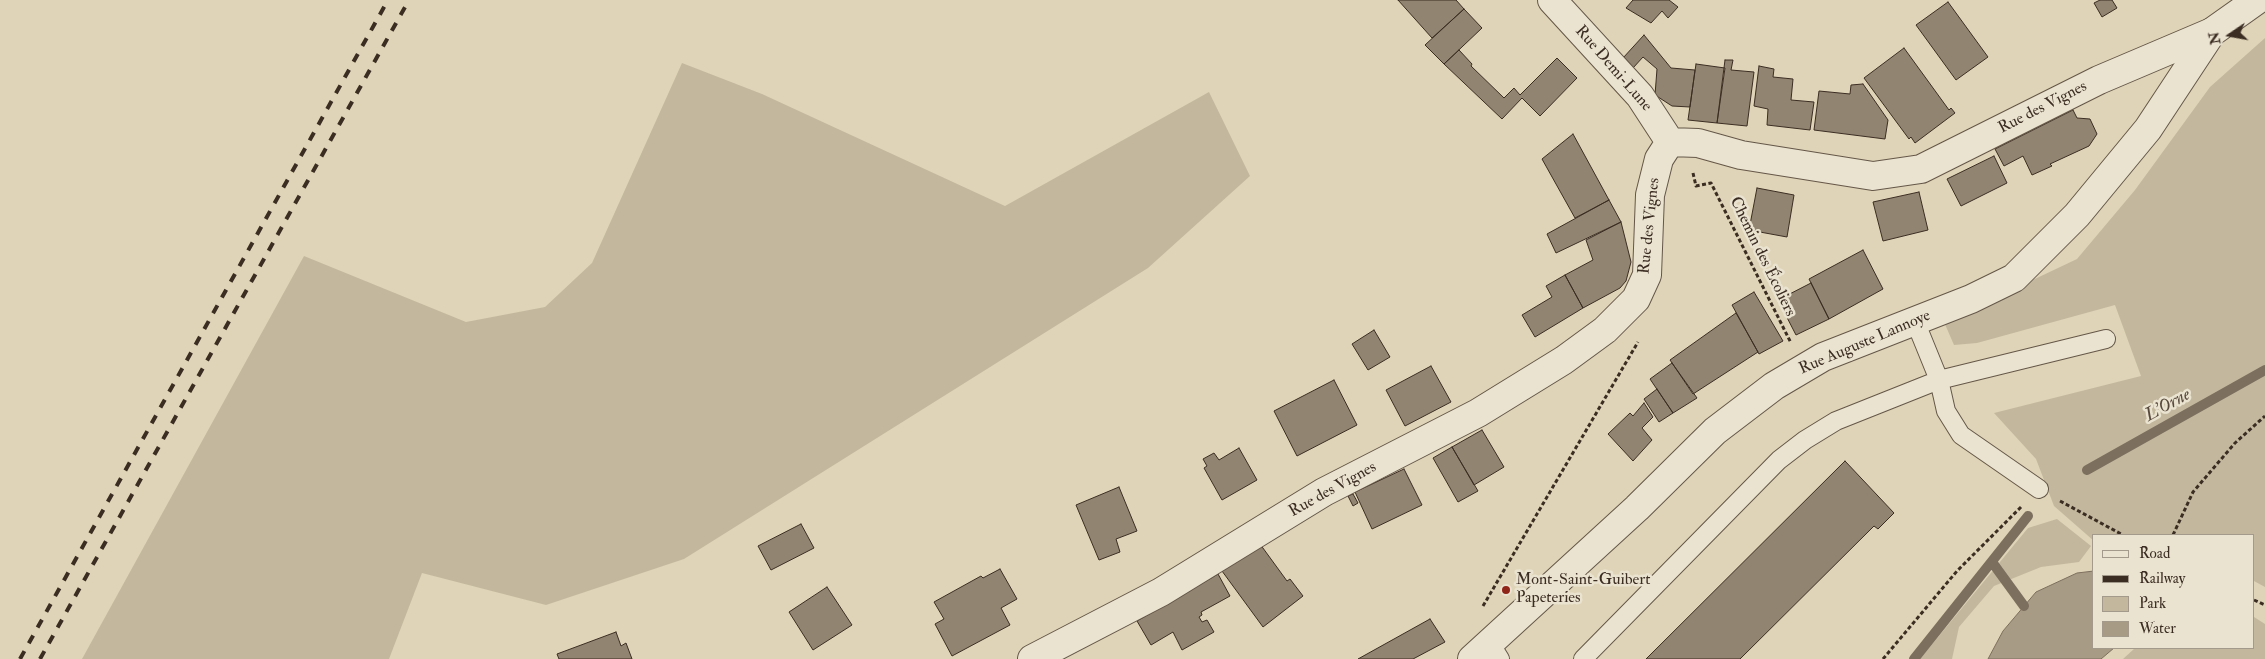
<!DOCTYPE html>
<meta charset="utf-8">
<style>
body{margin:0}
#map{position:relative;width:2265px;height:659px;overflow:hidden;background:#dfd4b7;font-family:"IM FELL Double Pica",serif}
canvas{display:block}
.legend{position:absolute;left:2092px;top:534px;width:162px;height:115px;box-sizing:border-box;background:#eae3d0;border:1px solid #a49a8b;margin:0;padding:6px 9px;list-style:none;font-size:15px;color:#3c2d23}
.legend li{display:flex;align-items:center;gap:10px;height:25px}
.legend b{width:25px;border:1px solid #a49a8b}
.north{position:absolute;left:2205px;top:10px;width:50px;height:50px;-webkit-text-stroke:4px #eae3d0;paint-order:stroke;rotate:258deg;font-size:14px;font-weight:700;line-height:20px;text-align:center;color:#3c2d23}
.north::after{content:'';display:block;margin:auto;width:18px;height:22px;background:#3c2d23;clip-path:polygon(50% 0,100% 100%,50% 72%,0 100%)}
</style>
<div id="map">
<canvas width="2265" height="659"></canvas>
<ul class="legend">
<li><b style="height:6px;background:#eae3d0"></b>Road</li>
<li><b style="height:6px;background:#3c2d23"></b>Railway</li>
<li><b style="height:14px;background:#c3b89e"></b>Park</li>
<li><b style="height:14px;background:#a89b85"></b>Water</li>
</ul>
<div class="north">N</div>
</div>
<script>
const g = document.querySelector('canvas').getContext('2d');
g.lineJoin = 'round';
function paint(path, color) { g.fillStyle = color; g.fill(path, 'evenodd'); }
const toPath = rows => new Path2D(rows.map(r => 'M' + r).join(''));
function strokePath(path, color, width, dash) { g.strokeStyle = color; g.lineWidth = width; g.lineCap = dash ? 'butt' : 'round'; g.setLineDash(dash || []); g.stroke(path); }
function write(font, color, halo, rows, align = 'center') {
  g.font = font + ' "IM FELL Double Pica",serif'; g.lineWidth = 5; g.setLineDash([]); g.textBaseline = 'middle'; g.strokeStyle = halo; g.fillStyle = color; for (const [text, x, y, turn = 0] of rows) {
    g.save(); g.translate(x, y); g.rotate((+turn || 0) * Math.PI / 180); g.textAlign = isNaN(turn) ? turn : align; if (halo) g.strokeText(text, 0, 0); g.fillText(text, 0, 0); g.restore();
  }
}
paint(toPath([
 [2265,38,2265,587,2254,581,2254,535,2094,535,2094,541,2054,506,2036,459,1994,413,2141,376,2115,305,1977,343,1954,345,1944,322,2077,259,2135,190,2210,87],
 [682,63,762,94,1005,206,1209,92,1250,176,1148,268,684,559,546,605,422,573,389,659,82,659,304,256,466,322,545,307,592,263],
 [2057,519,2091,546,2079,562,2041,567,1994,586,1959,627,1952,659,1920,659,2028,528],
 [2254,617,2265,624,2265,659,2123,659,2135,648,2254,648]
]), '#c3b89e');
const water = toPath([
 [2094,571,2094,648,2114,648,2101,659,1988,659,2003,631,2036,592,2077,573,2094,571]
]);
paint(water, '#a89b85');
strokePath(water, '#7d6f5e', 1);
strokePath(toPath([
 [2087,470,2265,370],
 [1992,562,2024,606],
 [1914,659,2028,516]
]), '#7d6f5e', 10);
const building = toPath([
 [1398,0,1456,0,1464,9,1432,38,1398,0],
 [1633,0,1669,0,1678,7,1668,18,1662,11,1651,23,1626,8,1633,0],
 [2100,0,2112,0,2117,8,2102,17,2094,3,2100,0],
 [1948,2,1988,57,1956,80,1916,25,1948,2],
 [1464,9,1482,28,1444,64,1425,45,1464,9],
 [1644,35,1671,68,1695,70,1690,107,1672,106,1655,95,1657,69,1643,57,1633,68,1623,58,1644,35],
 [1904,48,1949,110,1951,108,1955,113,1915,143,1911,137,1909,139,1864,78,1904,48],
 [1459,50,1472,64,1471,66,1504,98,1514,88,1520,95,1557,58,1577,78,1540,116,1522,98,1502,119,1444,64,1459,50],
 [1725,60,1733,60,1731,70,1754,72,1747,126,1717,123,1725,60],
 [1696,64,1725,68,1717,123,1688,120,1696,64],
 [1759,66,1774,69,1773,77,1793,79,1791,100,1814,102,1810,130,1767,125,1768,109,1754,106,1759,66],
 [1863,84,1888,120,1885,139,1814,130,1819,91,1850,94,1851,85,1863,84],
 [2073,110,2077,118,2090,119,2097,134,2089,146,2050,164,2052,166,2032,175,2023,156,2004,166,1995,149,2073,110],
 [1573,134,1609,200,1575,218,1542,159,1573,134],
 [1994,156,2007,183,1961,206,1947,179,1994,156],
 [1757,188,1794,195,1787,237,1749,230,1757,188],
 [1919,192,1928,230,1883,241,1873,202,1919,192],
 [1609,200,1621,222,1556,253,1547,234,1609,200],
 [1621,222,1631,262,1626,281,1620,288,1583,308,1565,275,1593,260,1586,240,1621,222],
 [1863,250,1883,289,1829,319,1809,279,1863,250],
 [1565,275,1583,308,1535,337,1522,315,1552,297,1546,286,1565,275],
 [1811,283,1829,319,1796,335,1778,300,1811,283],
 [1754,292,1783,341,1759,354,1732,305,1754,292],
 [1736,313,1758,352,1693,394,1670,360,1736,313],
 [1374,330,1390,357,1368,370,1352,344,1374,330],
 [1672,363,1697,398,1673,413,1650,379,1672,363],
 [1431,366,1451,402,1405,426,1386,390,1431,366],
 [1334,380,1357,425,1297,456,1274,411,1334,380],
 [1657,389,1673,413,1659,422,1644,399,1657,389],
 [1644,403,1653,417,1642,428,1652,440,1633,461,1608,434,1630,413,1633,416,1644,403],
 [1482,430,1504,467,1474,485,1452,447,1482,430],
 [1452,447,1478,491,1458,502,1433,458,1452,447],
 [1239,448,1257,480,1222,500,1204,468,1207,466,1203,459,1214,453,1219,460,1239,448],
 [1845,461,1894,513,1878,529,1874,526,1740,659,1646,659,1845,461],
 [1404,469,1422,505,1372,529,1355,492,1404,469],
 [1119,487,1137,531,1116,539,1120,552,1099,560,1076,505,1119,487],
 [1353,494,1358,503,1353,506,1348,496,1353,494],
 [801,524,814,548,771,570,758,546,801,524],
 [1260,544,1287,581,1290,579,1303,596,1263,627,1222,571,1260,544],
 [1000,569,1017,599,1001,608,1010,625,952,656,935,624,944,619,934,602,981,576,983,578,1000,569],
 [1218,574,1230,596,1201,612,1202,615,1199,617,1202,622,1207,620,1214,632,1182,650,1173,632,1151,645,1137,621,1218,574],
 [827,587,852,625,813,650,789,612,827,587],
 [1430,619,1445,642,1413,659,1358,659,1430,619],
 [616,632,621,646,626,643,632,659,559,659,557,654,616,632]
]);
paint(building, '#918470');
strokePath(building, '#3c2d23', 1);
const service = toPath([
 [2039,489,1961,435,1946,411,1939,380,2106,339],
 [1490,643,1500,659],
 [1583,659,1779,460,1805,440,1836,421,1939,380,1915,321]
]);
const minor = toPath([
 [1552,0,1640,96,1670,142],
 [1032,659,1161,592,1324,492,1478,413,1564,360,1605,330,1636,299,1647,275,1650,195,1659,159,1670,142,1698,143,1741,155,1873,176,1921,169,2099,80,2212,32]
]);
const tertiary = toPath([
 [1472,659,1637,508,1715,431,1774,386,1823,357,1971,299,2014,278,2077,215,2148,129,2212,32,2257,0]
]);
strokePath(service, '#655748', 20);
strokePath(minor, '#655748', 30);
strokePath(tertiary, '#655748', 30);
strokePath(toPath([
 [1693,173,1696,186,1711,183,1791,343],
 [2060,501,2123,535],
 [2173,535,2193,492,2235,443,2265,416],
 [2254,600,2265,605],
 [1483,606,1638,342],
 [1883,659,1957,571,2022,506]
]), '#3c2d23', 3, [4, 2.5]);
strokePath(service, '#eae3d0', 18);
strokePath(minor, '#eae3d0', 28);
strokePath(tertiary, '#eae3d0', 28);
strokePath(toPath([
 [20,659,388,0],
 [40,659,409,0]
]), '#3c2d23', 4, [9, 9]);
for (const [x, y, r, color] of [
 [1506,590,5,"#8f2418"]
]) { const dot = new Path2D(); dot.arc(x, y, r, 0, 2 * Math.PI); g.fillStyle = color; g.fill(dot); strokePath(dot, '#eae3d0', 2); }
write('16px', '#3c2d23', '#eae3d0', [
 ["Rue Demi-Lune",1613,69,49],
 ["Rue des Vignes",2043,108,-27],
 ["Rue des Vignes",1650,226,-84],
 ["Chemin des Écoliers",1762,257,64],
 ["Rue Auguste Lannoye",1865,343,-23],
 ["Rue des Vignes",1333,490,-29]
]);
write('16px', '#3c2d23', '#eae3d0', [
 ["Mont-Saint-Guibert",1516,581],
 ["Papeteries",1516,599]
], 'left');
write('italic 18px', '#57483c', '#eae3d0', [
 ["L'Orne",2168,406,-29]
]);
</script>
